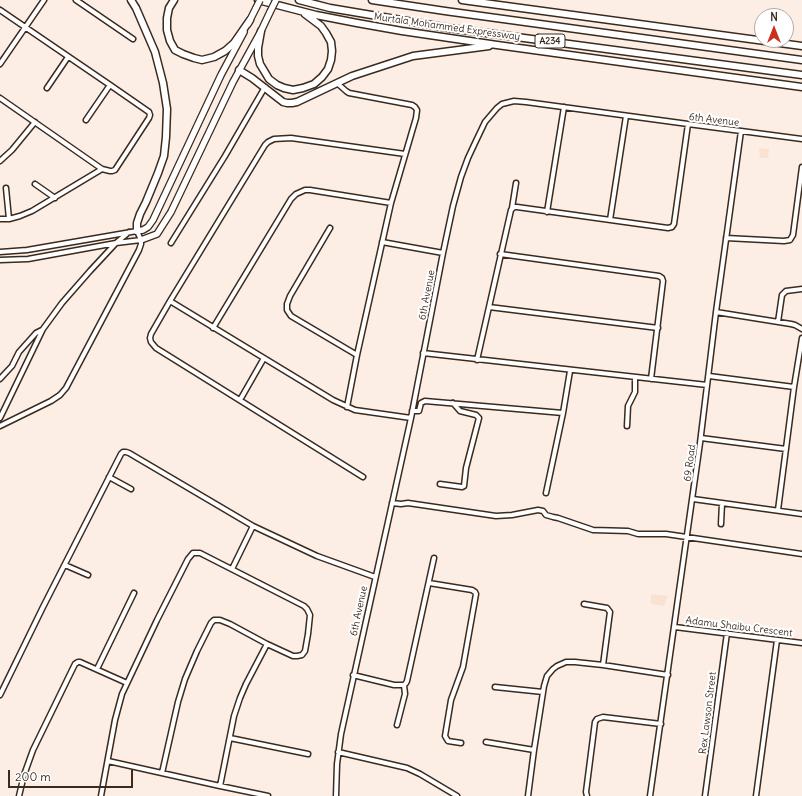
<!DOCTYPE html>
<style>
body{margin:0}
#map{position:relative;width:802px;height:796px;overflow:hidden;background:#fceee4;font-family:Delius,sans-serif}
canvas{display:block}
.north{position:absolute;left:754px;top:8px;width:40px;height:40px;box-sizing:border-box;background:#fff;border:1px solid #b1aaa5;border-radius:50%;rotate:0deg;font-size:11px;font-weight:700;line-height:16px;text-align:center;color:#3b2a1e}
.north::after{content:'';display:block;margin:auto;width:14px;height:18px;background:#c8321e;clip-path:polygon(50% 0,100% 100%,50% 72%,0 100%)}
.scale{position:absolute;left:8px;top:770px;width:125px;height:18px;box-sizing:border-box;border:2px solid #3b2a1e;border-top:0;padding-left:5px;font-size:12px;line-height:14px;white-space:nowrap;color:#3b2a1e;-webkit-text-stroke:3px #fff;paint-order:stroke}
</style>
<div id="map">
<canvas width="802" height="796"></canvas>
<div class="north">N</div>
<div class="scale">200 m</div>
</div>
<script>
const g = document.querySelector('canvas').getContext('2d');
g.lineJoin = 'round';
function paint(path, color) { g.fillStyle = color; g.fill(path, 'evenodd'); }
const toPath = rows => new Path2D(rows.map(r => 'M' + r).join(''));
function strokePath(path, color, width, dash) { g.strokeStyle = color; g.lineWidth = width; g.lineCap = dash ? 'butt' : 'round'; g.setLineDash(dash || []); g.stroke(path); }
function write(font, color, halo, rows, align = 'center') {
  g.font = font + ' Delius,sans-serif'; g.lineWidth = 4; g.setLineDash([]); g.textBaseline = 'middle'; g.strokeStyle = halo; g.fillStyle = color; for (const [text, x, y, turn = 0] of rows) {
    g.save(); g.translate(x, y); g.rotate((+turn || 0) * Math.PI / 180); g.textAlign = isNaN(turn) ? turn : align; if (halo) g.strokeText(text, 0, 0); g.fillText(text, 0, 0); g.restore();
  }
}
paint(toPath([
 [759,148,769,149,768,158,760,158],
 [651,594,668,596,664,606,651,604]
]), '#fae2d1');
const minor = toPath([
 [76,0,133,39],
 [0,10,110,85,149,112,150,115,149,118,115,170,112,171,110,171,102,169,0,98],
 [0,64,44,0],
 [337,83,346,91,349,93,412,105,415,107,417,110,416,118,391,203,357,355,347,407],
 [47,88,68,57],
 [86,120,110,85],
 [0,161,12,150,35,122],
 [35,184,55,198],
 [6,188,9,219],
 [512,208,516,183],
 [547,212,564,107],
 [0,219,9,219,20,216,32,211,102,169],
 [610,220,626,116],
 [330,228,290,296,287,304,287,310,291,316,357,355],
 [726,238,784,241,790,240,793,235,802,167],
 [382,242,443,253],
 [171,243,225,156,265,87],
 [0,252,27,250,137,231,141,240,141,244,139,250,66,388,60,395,51,401,0,426],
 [500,254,659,276,662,278,663,281,651,379],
 [0,260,28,259,116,243,141,240],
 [170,301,333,400,355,410,411,418],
 [489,307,658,328],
 [716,312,791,324,795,325,802,329],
 [778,322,782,295,786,291,802,289],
 [213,328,291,199,296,194,305,190,310,190,391,203],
 [423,353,707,385],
 [477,360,511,210,514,207,517,207,668,228,672,227,674,224,688,124],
 [709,376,794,387],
 [0,379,12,366,19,352,36,333,42,330],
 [240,400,264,358],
 [412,411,419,411,421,403,425,401,563,413],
 [0,418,43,329,62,303,90,271,116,243,129,232],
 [627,426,628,406,635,392,635,378],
 [701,438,786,449],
 [109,477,131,489],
 [363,477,156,348,151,342,150,338,151,334,170,301,265,145,268,142,274,139,291,138,405,154],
 [440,484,462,487,464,486,466,468,479,418,476,415,460,411,453,403],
 [546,493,563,413,570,371],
 [693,499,802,514],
 [392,503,401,504,408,503,496,516,512,515,538,510,543,511,546,515,553,517,558,518,593,530,628,531,638,534,666,534,802,554],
 [778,510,794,387,802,338],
 [721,524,722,503],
 [65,565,88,575],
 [232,569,253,526],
 [429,583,472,590,475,592,476,594,463,667,451,700,445,736,448,741,461,743],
 [584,604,607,608,610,612,603,665],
 [675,627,802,643],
 [97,669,134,593],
 [353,675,394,685,404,685],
 [495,687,543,692],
 [0,695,43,607,121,454,123,452,126,452,129,453,253,526,317,556,375,577],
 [397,725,405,694,404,685,406,683,407,681,434,558],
 [230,738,308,754],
 [486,742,534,750],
 [338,752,407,768,420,774,457,796],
 [108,761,220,786,268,796],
 [220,786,234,716,240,698,246,684,267,644],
 [19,796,24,775,33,750,75,664,78,662,80,662,127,683],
 [101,796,115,720,122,694,157,620,188,559,193,553,200,553,304,606,307,609,310,615,308,634,305,651,302,655,297,656,293,656,267,644,230,624,220,620,214,620,211,623,197,651,185,679,178,702,162,773],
 [336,796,337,764,341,734,411,418,443,253,453,206,461,177,468,158,475,143,485,122,497,108,502,104,514,101,526,102,688,124,802,139],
 [528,796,534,750,544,686,547,676,553,669,557,666,566,662,575,662,603,665,668,675],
 [587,796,586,792,595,722,597,719,603,717,661,724],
 [650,796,700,443,716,312,741,131],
 [705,796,727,633],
 [756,796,777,640]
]);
const major = toPath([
 [248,24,256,8],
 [137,231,143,230,148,227,153,220,221,75,244,32],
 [141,240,157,234,171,212,233,82,261,31,270,12]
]);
const highway = toPath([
 [131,0,136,8,155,52,163,83,167,109,166,137,164,156,158,173,146,202,140,214,137,223,137,231],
 [174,0,169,8,167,18,167,30,170,41,175,50,183,54,194,58,202,60,214,57,225,51,234,43,250,20],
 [258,0,316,15,357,23,402,31,497,45,802,87],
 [299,0,330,8,407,21,449,28,802,75],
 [372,0,445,11,802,60],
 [462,0,802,46],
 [261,31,258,48,258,56,260,64,269,79,277,85,284,88,293,90,303,88,314,84,322,77,328,69,331,60,332,51,331,42,326,33,321,26,305,14],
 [239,70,252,78,283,102,287,103,292,103,297,102,352,76,413,56,489,46]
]);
strokePath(minor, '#3b2a1e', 7);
strokePath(major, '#3b2a1e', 8);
strokePath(highway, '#3b2a1e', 9);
strokePath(minor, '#fff', 4);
strokePath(major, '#fff', 5.5);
strokePath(highway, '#fff', 6);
const majorBridge = toPath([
 [256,8,260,0],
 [270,12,276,0]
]);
strokePath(majorBridge, '#3b2a1e', 8, []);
strokePath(majorBridge, '#fff', 5.5);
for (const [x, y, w] of [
 [550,41,30]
]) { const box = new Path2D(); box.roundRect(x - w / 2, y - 7, w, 14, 3); g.fillStyle = '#fff'; g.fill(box); strokePath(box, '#3b2a1e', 1); }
write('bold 9px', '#3b2a1e', null, [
 ["A234",550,41]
]);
write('10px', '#3b2a1e', '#fff', [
 ["Murtala Mohammed Expressway",447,27,8],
 ["6th Avenue",714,120,7],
 ["6th Avenue",427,295,-79],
 ["69 Road",690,463,-82],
 ["6th Avenue",359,611,-78],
 ["Adamu Shaibu Crescent",739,627,7],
 ["Rex Lawson Street",708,713,-83]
]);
</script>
